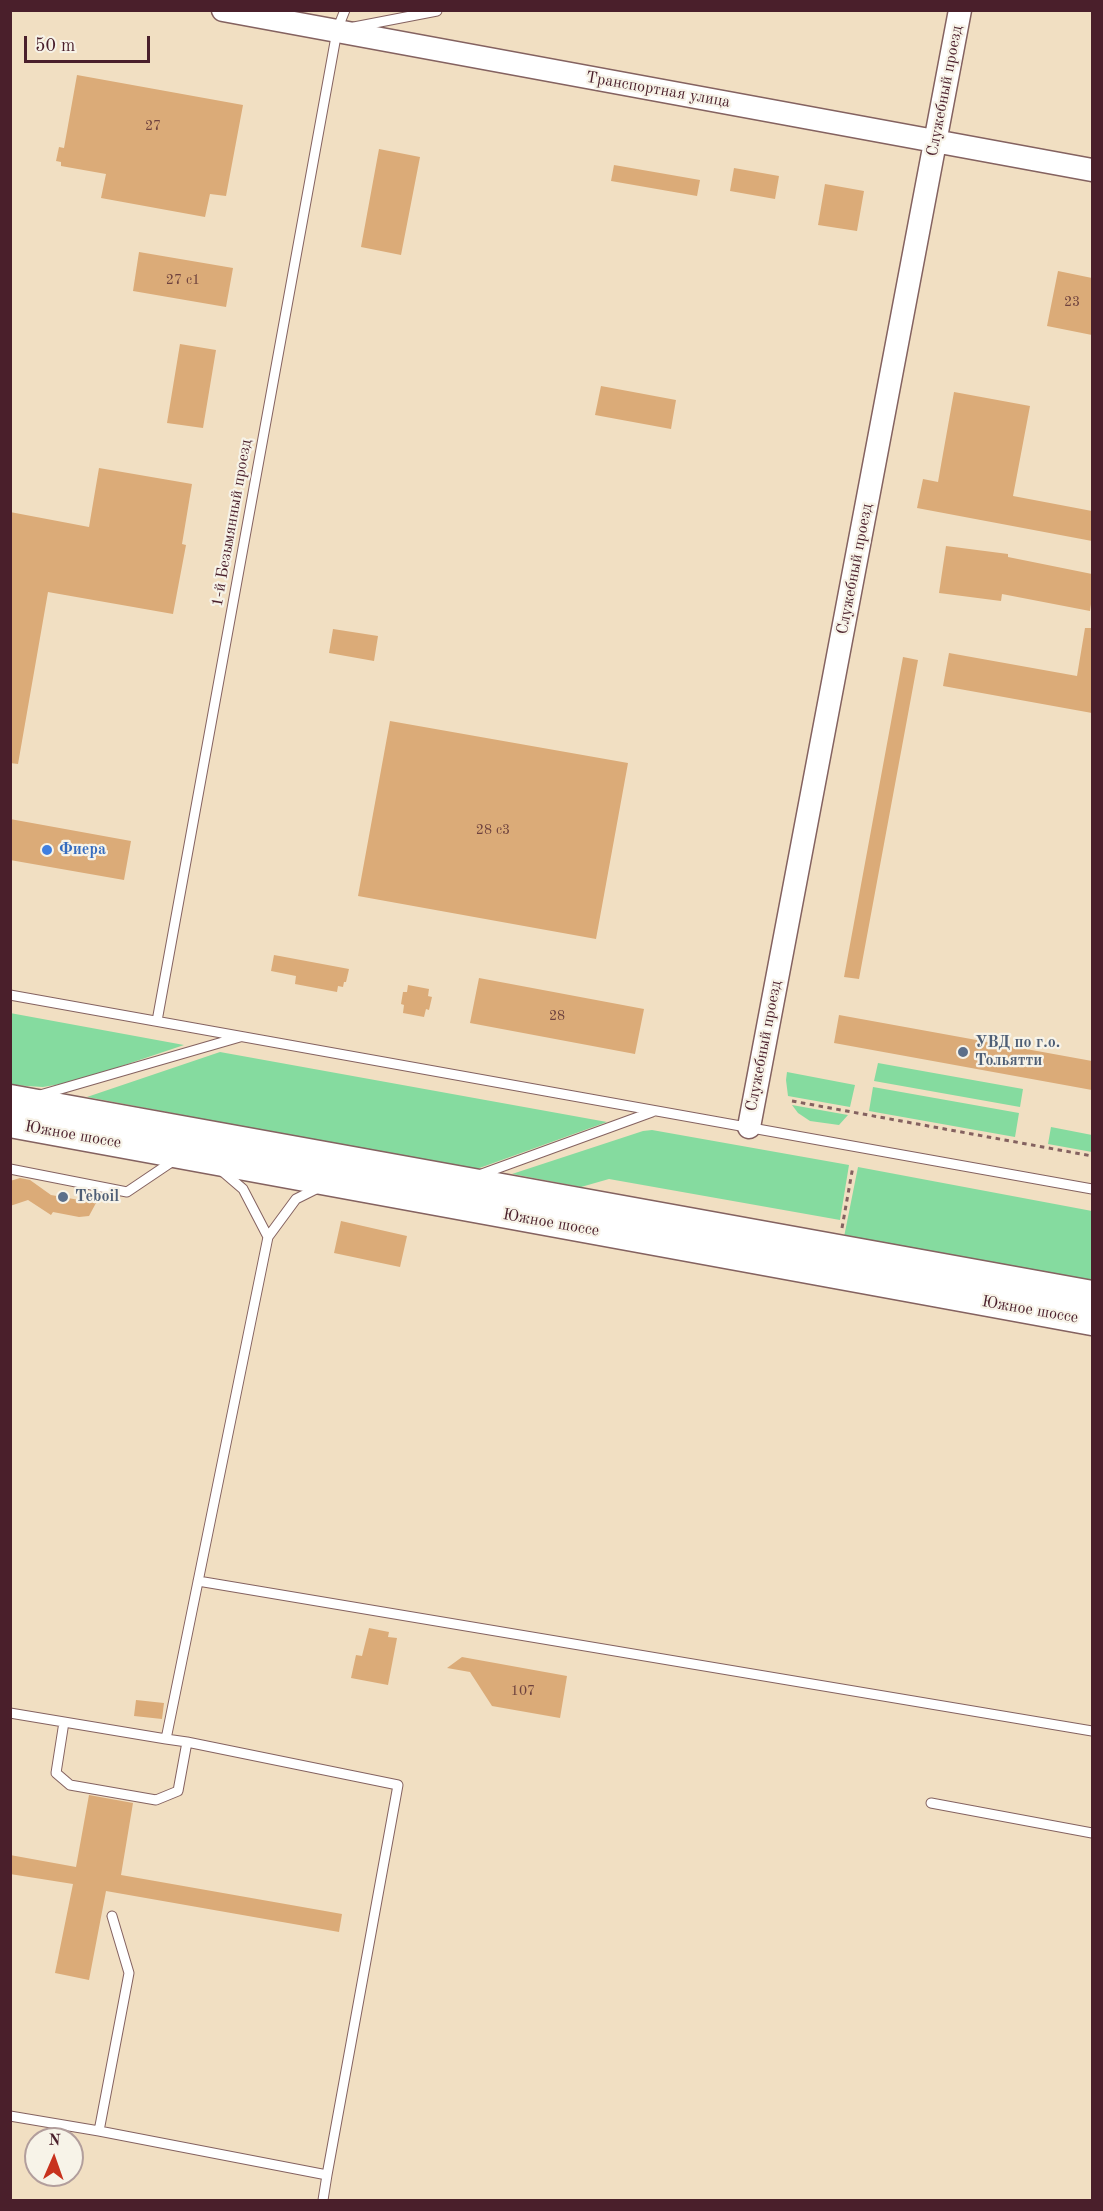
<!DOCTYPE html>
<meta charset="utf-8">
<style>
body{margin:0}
#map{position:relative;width:1103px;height:2211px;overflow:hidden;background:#f1dfc2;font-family:"Old Standard TT",serif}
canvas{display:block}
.frame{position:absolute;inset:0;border:12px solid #4a1f2b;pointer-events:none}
.north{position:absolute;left:24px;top:2127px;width:60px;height:60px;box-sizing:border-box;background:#f7f3e8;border:2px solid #b29e9c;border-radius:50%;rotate:2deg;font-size:16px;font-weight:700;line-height:24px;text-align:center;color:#4a1f2b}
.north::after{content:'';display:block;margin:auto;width:21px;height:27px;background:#c8321e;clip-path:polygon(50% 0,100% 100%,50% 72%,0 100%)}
.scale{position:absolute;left:24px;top:36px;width:126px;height:27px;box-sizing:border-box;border:3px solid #4a1f2b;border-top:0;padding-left:8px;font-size:18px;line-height:21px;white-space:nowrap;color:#4a1f2b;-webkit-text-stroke:4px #f7f3e8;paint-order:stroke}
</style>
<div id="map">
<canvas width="1103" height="2211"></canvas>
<div class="frame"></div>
<div class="north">N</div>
<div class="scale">50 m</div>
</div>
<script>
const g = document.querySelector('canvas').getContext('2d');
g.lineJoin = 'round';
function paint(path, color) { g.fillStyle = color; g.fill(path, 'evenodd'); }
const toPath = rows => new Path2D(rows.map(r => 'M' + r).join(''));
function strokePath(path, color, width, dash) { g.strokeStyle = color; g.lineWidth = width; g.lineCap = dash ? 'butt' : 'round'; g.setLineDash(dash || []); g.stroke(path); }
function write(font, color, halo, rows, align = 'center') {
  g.font = font + ' "Old Standard TT",serif'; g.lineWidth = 4.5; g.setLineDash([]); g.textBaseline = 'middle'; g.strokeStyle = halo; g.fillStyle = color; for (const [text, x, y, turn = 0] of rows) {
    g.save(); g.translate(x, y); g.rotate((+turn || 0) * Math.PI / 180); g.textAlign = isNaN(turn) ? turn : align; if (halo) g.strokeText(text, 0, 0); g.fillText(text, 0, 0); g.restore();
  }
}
paint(toPath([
 [10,1013,184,1045,86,1078,61,1084,43,1087,11,1085],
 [220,1052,607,1122,474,1170,87,1097],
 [878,1063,1023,1089,1020,1107,874,1081],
 [787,1072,855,1085,850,1107,788,1096,786,1080],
 [873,1087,1019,1113,1015,1137,869,1111],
 [792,1105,848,1115,839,1125,810,1121,798,1113],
 [1051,1127,1092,1135,1092,1152,1048,1144],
 [652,1130,849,1165,840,1220,609,1179,581,1187,512,1174,643,1131],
 [858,1167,1092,1211,1092,1284,844,1237]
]), '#85db9f');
paint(toPath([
 [77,75,243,105,226,196,210,194,205,217,101,198,106,174,61,166,61,162,56,161,59,147,64,148],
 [379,149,420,157,401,255,361,247],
 [614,165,700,180,697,196,611,181],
 [734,168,779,176,775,199,730,191],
 [825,184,864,191,857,231,818,225],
 [139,252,233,268,226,307,133,291],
 [1058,271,1092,278,1092,335,1047,326],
 [180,344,216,350,203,428,167,423],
 [601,386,676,400,671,429,595,415],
 [954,392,1030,406,1013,496,1092,511,1092,541,917,508,923,479,938,482],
 [99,468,192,484,182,544,186,545,173,614,48,592,18,764,10,763,10,512,89,527],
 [946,546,1008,554,1008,557,1092,574,1092,597,1090,611,1002,594,1001,601,939,593],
 [1085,628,1092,628,1092,713,943,686,949,653,1077,676],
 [333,629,378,636,374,661,329,653],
 [903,657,918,660,859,979,844,977],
 [390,721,628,763,596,939,358,896],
 [10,819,131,841,124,880,10,860],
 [274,955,349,969,346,982,344,982,343,987,338,986,337,992,295,984,296,976,271,971],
 [479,978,644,1009,635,1054,470,1023],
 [408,985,429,989,428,996,432,997,429,1010,426,1009,424,1017,403,1013,404,1005,401,1004,403,992,407,992],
 [839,1015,1092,1061,1092,1090,834,1043],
 [20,1178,30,1180,51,1195,96,1203,89,1216,79,1217,53,1212,51,1215,28,1200,10,1206,10,1181],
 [341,1221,407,1236,400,1267,334,1253],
 [369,1628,389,1632,388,1637,397,1638,388,1685,351,1678,356,1655,362,1656],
 [462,1657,567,1676,560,1718,492,1706,470,1672,447,1668],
 [136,1700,164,1703,162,1719,134,1716],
 [89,1795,133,1803,121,1875,342,1914,339,1932,106,1891,89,1980,55,1973,73,1884,10,1874,10,1855,76,1867]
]), '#dbab78');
const service = toPath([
 [354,27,437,11],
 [337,30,345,10],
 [10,995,1092,1189],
 [157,1021,337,31],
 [40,1095,240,1037],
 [10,1169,127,1192,176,1159],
 [222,1171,243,1189,268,1237],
 [479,1175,652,1112],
 [198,1581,1092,1731],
 [10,1713,64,1722],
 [166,1739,64,1722,56,1773,70,1785,156,1800,178,1791,187,1742,166,1739,268,1237,296,1199,318,1188],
 [931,1803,1092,1833],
 [112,1916,129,1973,99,2131,327,2175,398,1785,187,1742],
 [10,2116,99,2131],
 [323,2200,327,2175]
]);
const tertiary = toPath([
 [223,10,1092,170],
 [749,1127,960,10]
]);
const primary = toPath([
 [10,1099,1092,1295],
 [10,1123,1092,1321]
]);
strokePath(service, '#846260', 11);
strokePath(tertiary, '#846260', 25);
strokePath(primary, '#846260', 31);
strokePath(toPath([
 [792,1101,1092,1156],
 [842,1228,853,1166]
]), '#846260', 3, [4.5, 4.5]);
strokePath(service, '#fff', 9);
strokePath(tertiary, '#fff', 22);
strokePath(primary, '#fff', 28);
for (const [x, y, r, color] of [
 [47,850,6,"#3f7fe0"],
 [963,1052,6,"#5c6f8a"],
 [63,1197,6,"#5c6f8a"]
]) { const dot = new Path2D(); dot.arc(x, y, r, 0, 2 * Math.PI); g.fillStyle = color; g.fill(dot); strokePath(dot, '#f7f3e8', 2); }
write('14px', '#6e423e', null, [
 ["27",153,126],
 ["27 с1",183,280],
 ["23",1072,302],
 ["28 с3",493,830],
 ["28",557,1016],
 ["107",523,1691]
]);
write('16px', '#4a1f2b', '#f7f3e8', [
 ["Транспортная улица",658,90,10],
 ["Служебный проезд",945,91,-79],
 ["1-й Безымянный проезд",232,523,-80],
 ["Служебный проезд",855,569,-79],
 ["Служебный проезд",764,1046,-79],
 ["Южное шоссе",73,1135,10],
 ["Южное шоссе",551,1223,10],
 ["Южное шоссе",1030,1310,10]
]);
write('bold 16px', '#366cbe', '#f7f3e8', [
 ["Фиера",59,850]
], 'left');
write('bold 16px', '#4e5e75', '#f7f3e8', [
 ["УВД по г.о.",975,1043],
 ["Тольятти",975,1061],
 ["Teboil",75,1197]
], 'left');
</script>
